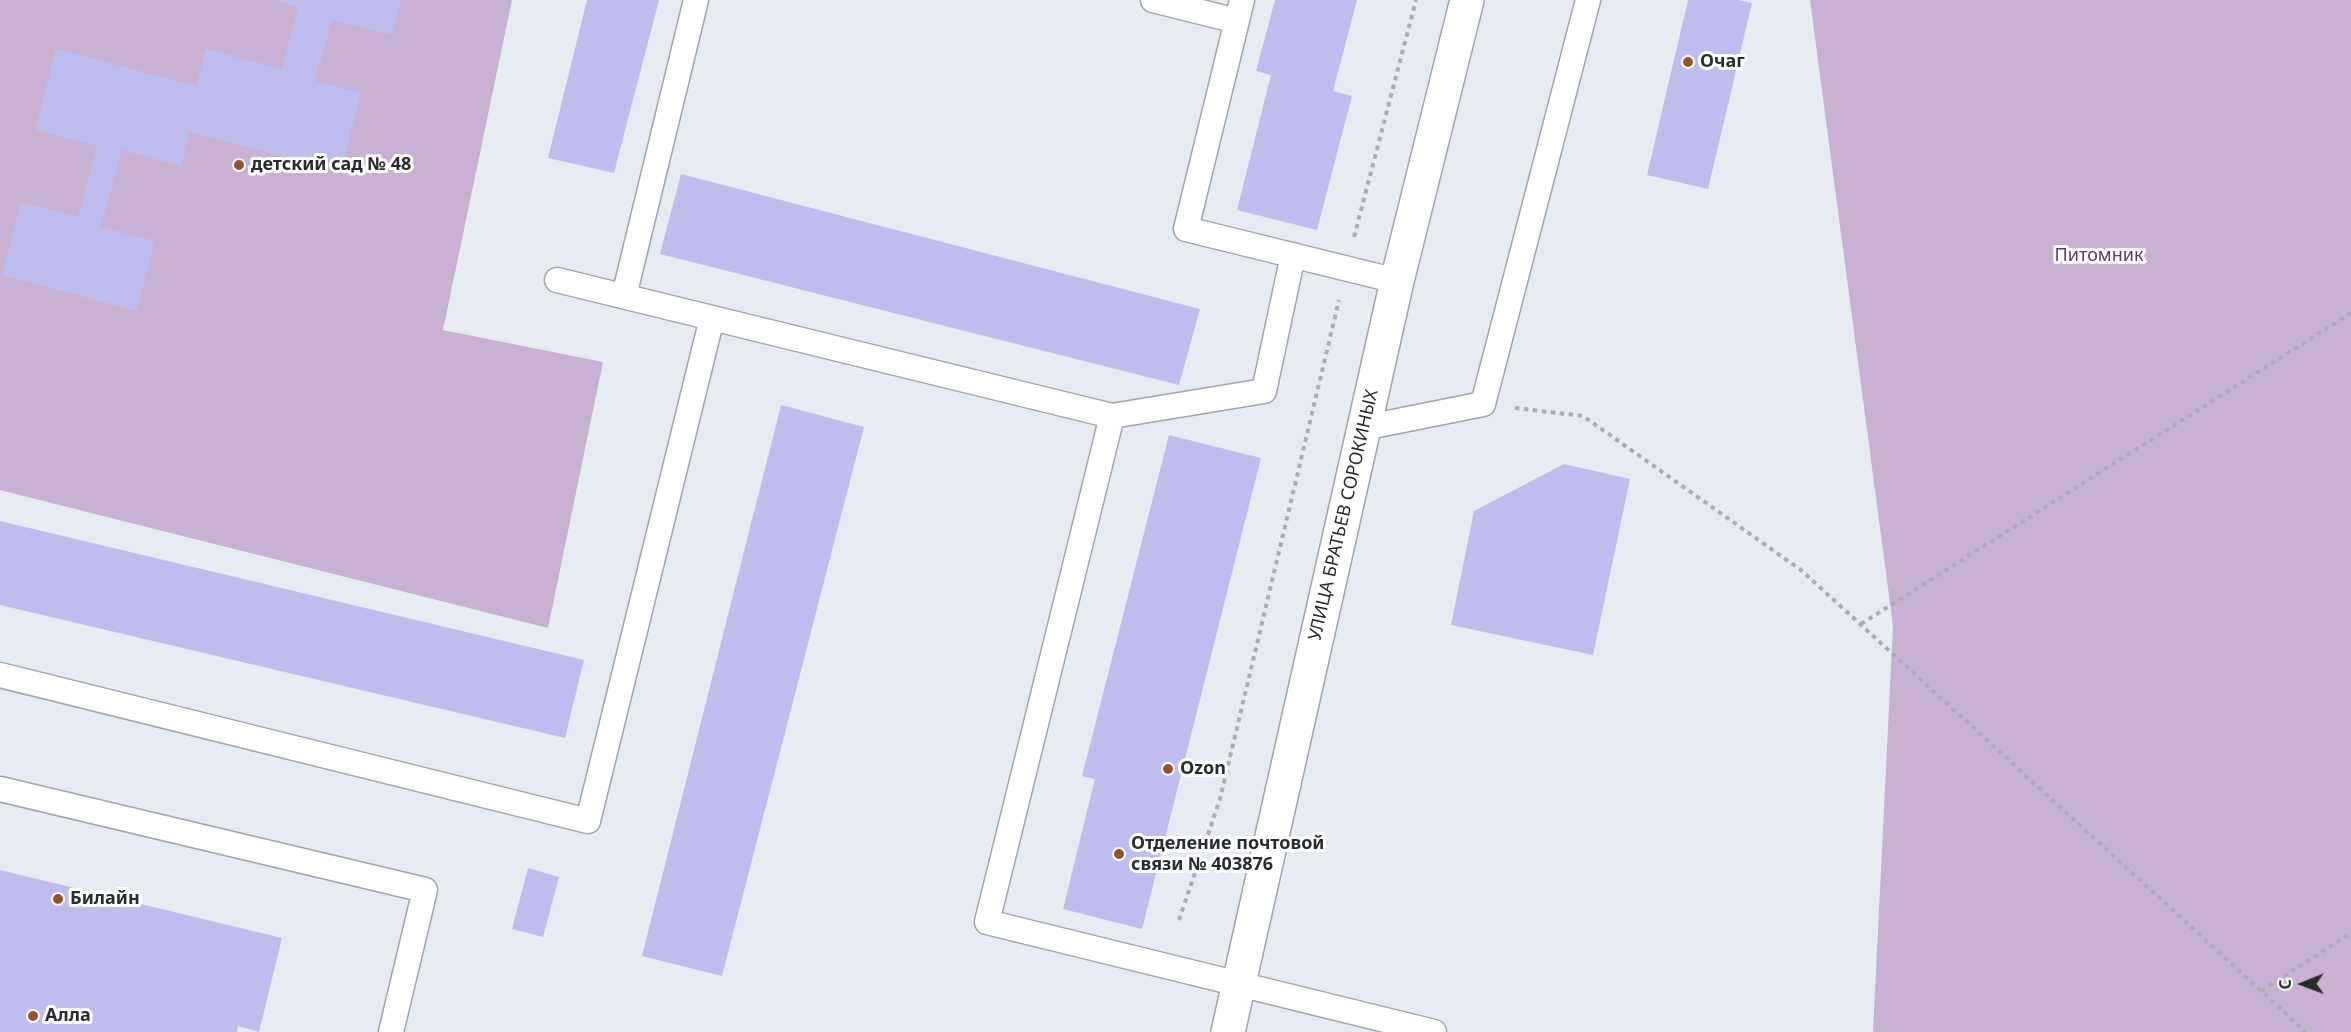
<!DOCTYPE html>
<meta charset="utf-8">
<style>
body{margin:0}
#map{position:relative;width:2351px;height:1032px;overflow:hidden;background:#e7ecf3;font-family:"Noto Sans",sans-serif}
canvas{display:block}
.north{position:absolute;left:2273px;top:954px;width:60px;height:60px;-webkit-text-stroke:4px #fff;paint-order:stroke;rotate:269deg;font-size:16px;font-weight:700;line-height:24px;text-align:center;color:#292b2e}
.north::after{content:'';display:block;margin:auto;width:21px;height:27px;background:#292b2e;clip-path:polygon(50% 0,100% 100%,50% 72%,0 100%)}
</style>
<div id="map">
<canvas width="2351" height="1032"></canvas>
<div class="north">С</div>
</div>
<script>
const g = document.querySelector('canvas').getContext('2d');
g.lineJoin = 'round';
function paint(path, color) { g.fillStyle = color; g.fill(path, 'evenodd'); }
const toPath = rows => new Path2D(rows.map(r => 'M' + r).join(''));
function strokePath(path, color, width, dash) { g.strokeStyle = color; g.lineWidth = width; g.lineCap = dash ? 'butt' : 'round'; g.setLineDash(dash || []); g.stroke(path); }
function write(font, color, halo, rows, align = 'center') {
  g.font = font + ' "Noto Sans",sans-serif'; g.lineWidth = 6; g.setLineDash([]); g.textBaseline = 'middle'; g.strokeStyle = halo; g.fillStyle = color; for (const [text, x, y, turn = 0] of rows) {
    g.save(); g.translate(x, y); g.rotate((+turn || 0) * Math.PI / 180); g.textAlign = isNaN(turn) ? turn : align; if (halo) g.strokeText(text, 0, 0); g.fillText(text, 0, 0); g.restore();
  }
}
paint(toPath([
 [0,0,512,0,443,330,603,362,548,628,0,490],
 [1810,0,2351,0,2351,1032,1873,1032,1893,626]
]), '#c9b1d3');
paint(toPath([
 [274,0,401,0,392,35,332,20,315,81,361,93,341,172,190,132,181,166,122,150,101,227,155,241,137,311,2,275,21,202,78,217,97,146,35,130,56,49,196,86,206,49,282,69,298,7],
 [587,0,659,0,614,173,548,158],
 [1275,0,1357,0,1333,91,1352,96,1317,230,1237,210,1271,75,1256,71],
 [1688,0,1739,0,1752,3,1708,189,1647,175],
 [681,174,1200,309,1179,385,660,254],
 [781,405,864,427,722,976,642,956],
 [1169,435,1261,458,1142,929,1063,909,1095,779,1082,776],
 [1564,464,1630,479,1593,655,1451,625,1474,511],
 [0,521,584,660,565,738,0,605],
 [528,868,559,877,543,937,512,929],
 [0,870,282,938,259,1032,238,1026,237,1032,0,1032]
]), '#bfbded');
const lane = toPath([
 [1153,0,1237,21],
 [1242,0,1186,229,1397,281],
 [557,280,1112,416,987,922,1434,1032],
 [624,296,696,0],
 [1112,416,1264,391,1293,255],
 [1363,428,1483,404,1588,0],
 [0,675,588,821,712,318],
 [0,789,425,890,391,1032]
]);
const secondary = toPath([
 [1228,1032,1397,281,1467,0]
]);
strokePath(lane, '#a0a5ac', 27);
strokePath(secondary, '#a0a5ac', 36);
strokePath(toPath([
 [1354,237,1416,0],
 [1515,408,1583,416,1801,570,2306,1032],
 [1861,624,2351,313],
 [1179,920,1220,799,1339,300],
 [2261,991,2351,933]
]), '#a9aeb3', 4, [4.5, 4.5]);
strokePath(lane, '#fff', 24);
strokePath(secondary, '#fff', 33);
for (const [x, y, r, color] of [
 [1688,62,6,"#98512a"],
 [239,165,6,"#98512a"],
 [1168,769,6,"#98512a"],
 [1119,854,6,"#98512a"],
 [58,899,6,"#98512a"],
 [33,1016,6,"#98512a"]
]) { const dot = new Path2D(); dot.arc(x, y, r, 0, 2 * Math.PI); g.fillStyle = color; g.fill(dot); strokePath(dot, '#fff', 2); }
write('bold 18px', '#292b2e', '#fff', [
 ["Очаг",1700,62],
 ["детский сад № 48",251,165],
 ["Ozon",1180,769],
 ["Отделение почтовой",1131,844],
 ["связи № 403876",1131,865],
 ["Билайн",70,899],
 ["Алла",45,1016]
], 'left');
write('18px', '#5e366c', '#fff', [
 ["Питомник",2099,256]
]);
write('18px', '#292b2e', '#fff', [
 ["УЛИЦА БРАТЬЕВ СОРОКИНЫХ",1344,515,-77]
]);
</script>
